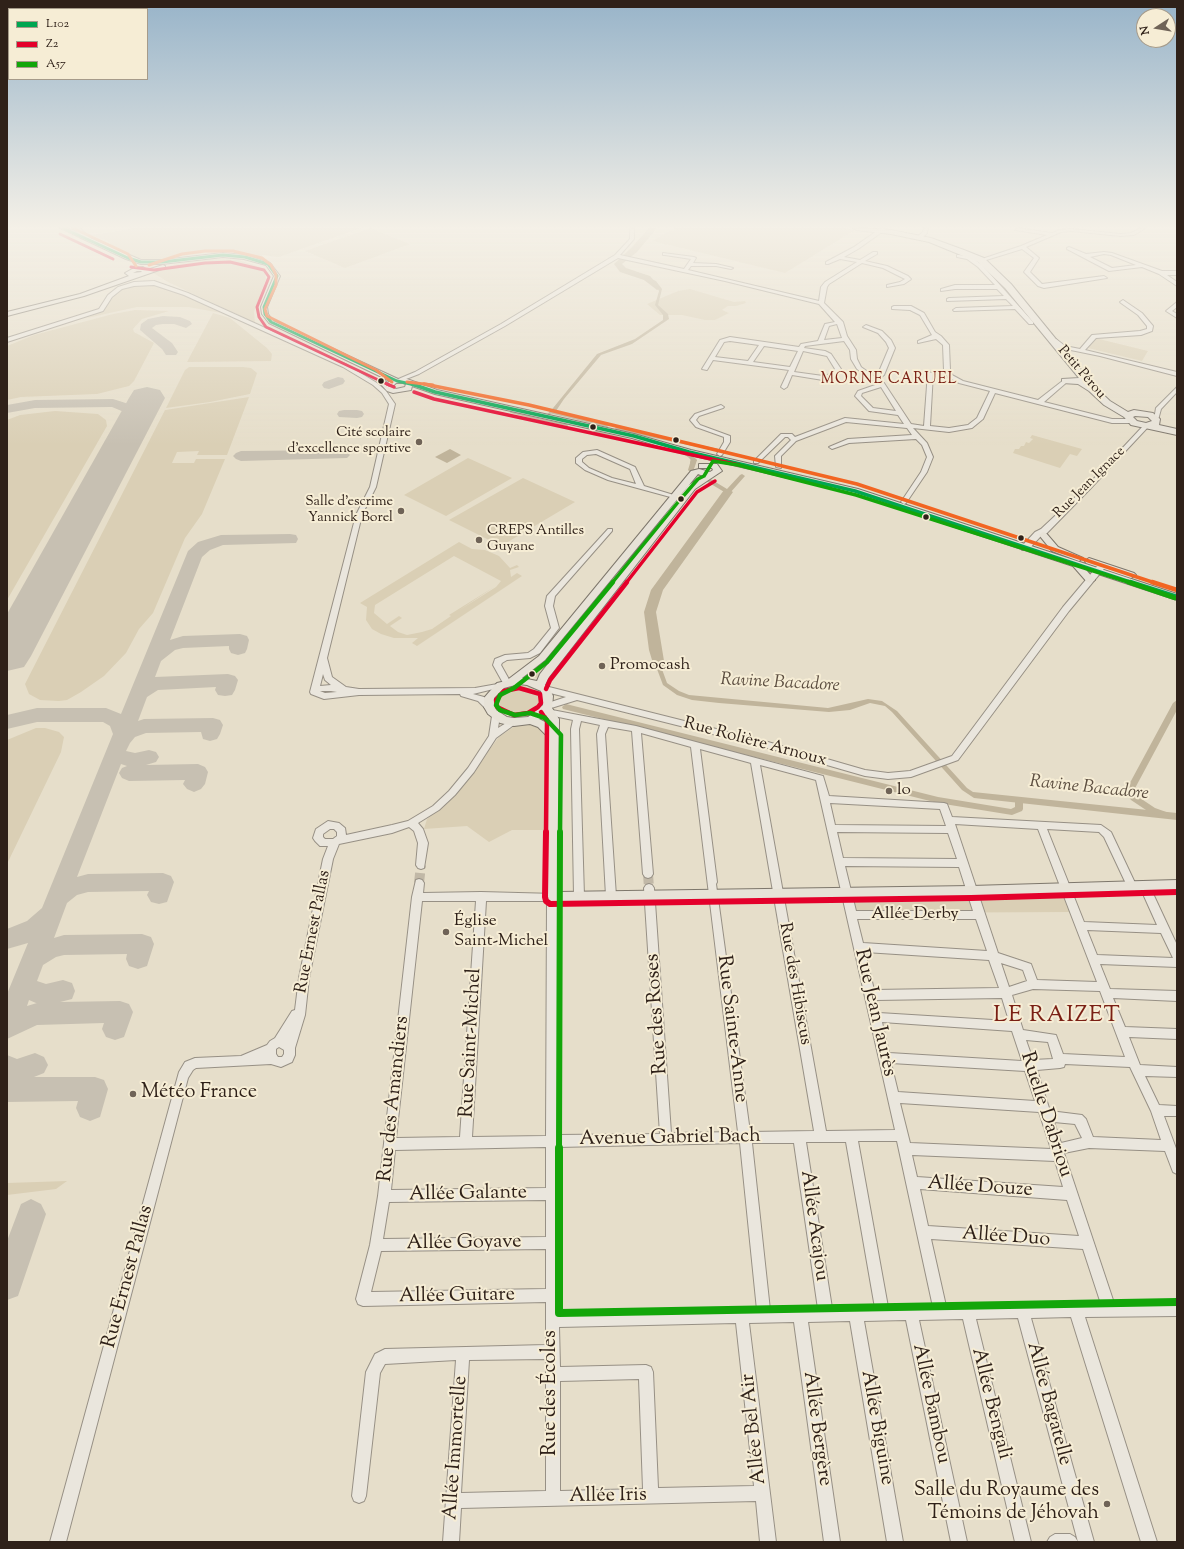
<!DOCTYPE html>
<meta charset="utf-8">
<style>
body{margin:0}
#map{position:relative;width:1184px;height:1549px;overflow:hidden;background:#e6deca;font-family:"Sorts Mill Goudy",serif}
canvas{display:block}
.frame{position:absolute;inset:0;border:8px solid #2f2119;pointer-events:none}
.legend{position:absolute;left:8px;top:8px;width:140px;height:72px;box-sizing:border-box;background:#f6edd5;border:1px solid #a69b8a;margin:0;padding:5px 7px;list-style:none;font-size:12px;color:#2f2119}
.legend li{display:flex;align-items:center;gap:8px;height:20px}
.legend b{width:20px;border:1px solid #a69b8a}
.north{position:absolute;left:1136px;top:8px;width:40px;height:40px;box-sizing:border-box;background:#f6edd5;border:1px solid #a69b8a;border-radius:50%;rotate:258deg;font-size:11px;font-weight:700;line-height:16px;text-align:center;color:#2f2119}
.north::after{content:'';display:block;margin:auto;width:14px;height:18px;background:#6f6357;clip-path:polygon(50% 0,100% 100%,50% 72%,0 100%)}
</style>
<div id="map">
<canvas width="1184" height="1549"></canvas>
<div class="frame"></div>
<ul class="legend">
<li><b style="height:5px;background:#00a651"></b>L102</li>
<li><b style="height:5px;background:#e4002b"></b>Z2</li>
<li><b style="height:5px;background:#13a60a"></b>A57</li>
</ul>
<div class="north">N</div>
</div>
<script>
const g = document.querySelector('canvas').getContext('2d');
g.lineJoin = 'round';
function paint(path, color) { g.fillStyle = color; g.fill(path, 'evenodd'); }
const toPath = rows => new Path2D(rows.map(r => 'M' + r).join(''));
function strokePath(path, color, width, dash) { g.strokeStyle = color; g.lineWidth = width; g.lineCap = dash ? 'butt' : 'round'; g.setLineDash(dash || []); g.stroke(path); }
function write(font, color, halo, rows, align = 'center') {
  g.font = font + ' "Sorts Mill Goudy",serif'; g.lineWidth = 4; g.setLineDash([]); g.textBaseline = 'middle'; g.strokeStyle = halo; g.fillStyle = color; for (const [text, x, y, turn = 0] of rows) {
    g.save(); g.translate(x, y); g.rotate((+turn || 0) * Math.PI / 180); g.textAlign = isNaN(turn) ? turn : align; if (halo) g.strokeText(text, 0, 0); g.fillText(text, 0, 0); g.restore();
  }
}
paint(toPath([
 [136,228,361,228,279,257,262,255,262,257,229,252,208,253,148,261,125,254,110,247,110,242,91,235],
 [370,228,410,244,345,268,305,251],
 [674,228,843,228,855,230,785,273,652,241,669,231,675,231],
 [209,259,239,260,260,267,265,272,266,279,254,312,255,323,168,282,150,271,188,261],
 [150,284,165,286,221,313,188,307,137,307,87,318,103,310,115,295,122,289,131,286],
 [690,289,734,302,745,301,746,303,736,306,728,306,722,310,729,313,715,320,705,320,682,315,660,315,647,304,678,291],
 [135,310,169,311,142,319,133,329,134,332,154,343,134,381,129,386,97,394,21,397,7,400,7,346,34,335,113,314],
 [213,313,230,318,267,348,272,354,271,361,187,362],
 [1095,338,1148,351,1142,361,1088,348],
 [189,367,243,367,251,368,257,373,250,394,210,402,166,408,185,370],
 [249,397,227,455,197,455,199,451,177,452,172,463,194,463,196,459,225,459,202,514,185,538,153,613,139,629,126,653,104,676,81,692,67,700,59,701,40,700,29,694,25,684,165,410],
 [55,411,98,414,106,420,107,426,7,600,7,420,20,415],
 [1032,435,1082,449,1077,456,1070,454,1060,468,1013,453,1015,449,1019,449,1021,446,1024,446,1026,442,1029,443,1033,439,1030,438],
 [468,458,512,478,446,516,404,495],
 [523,478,575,502,501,546,449,520],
 [459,542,472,549,485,550,499,556,510,568,517,565,519,567,510,570,511,577,517,573,522,576,417,646,412,643,418,638,394,638,381,634,372,629,366,620,367,607,360,603],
 [454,556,501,581,496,587,458,611,494,587,449,615,451,616,432,629,422,632,407,635,398,632,390,626,402,618,399,616,387,624,374,613,375,605],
 [560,643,562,643,544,667,539,678,520,676],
 [521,685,534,688,539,692,541,701,539,706,529,714,521,715,506,713,501,709,498,705,498,695,507,688],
 [530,725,540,728,546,736,548,830,512,830,489,842,467,826,424,829,427,819,455,795,499,737,515,726],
 [36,728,45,728,59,732,64,737,61,752,7,864,7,740],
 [1064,893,1072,912,856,913,852,898],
 [67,1181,56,1189,7,1195,7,1183]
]), '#dacfb5');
paint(toPath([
 [644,276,656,281,662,289,658,305,668,314,669,319,632,344,601,355,564,399,556,411,610,425,607,427,549,413,597,354,635,339,663,320,663,315,655,305,659,291,654,283,642,277],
 [616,427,686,442,719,449,717,451,616,430,615,428],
 [592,430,690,454,697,460,694,464,690,463,691,458,684,455,588,431],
 [450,449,461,455,447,463,435,457],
 [655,650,667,683,679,691,689,695,828,708,868,699,882,701,897,711,967,788,973,792,1177,813,1177,820,974,798,962,790,892,712,885,706,870,703,850,710,829,712,719,703,692,700,677,695,663,685,657,669]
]), '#c0b49b');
strokePath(toPath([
 [511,412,542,420],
 [551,412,542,420,567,425]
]), '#c0b49b', 2);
paint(toPath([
 [690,454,697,460,694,469,727,489,740,475,742,474,745,476,730,493,726,493,689,471,688,470,691,460,687,456,690,454],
 [1177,700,1177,710,1133,792,1137,796,1155,808,1169,813,1170,815,1169,817,1166,818,1149,812,1131,800,1125,792,1173,703,1177,700],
 [566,704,938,797,1011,809,1015,807,1015,801,1016,799,1019,798,1022,799,1023,801,1023,809,1022,811,1012,815,938,803,563,709,562,707,566,704]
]), '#c0b49b');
paint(toPath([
 [649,228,657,228,637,252,622,264,626,268,650,276,661,288,657,290,644,280,620,272,614,264,631,248,649,228],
 [728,489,733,492,663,590,656,612,665,667,663,670,655,670,649,650,644,612,651,590,724,490,728,489]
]), '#c0b49b');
paint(toPath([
 [163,316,180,317,190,321,192,324,186,328,174,324,163,324,156,325,152,328,172,343,178,352,176,355,166,355,162,349,140,330,141,324,148,319,163,316],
 [338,377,343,378,345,381,343,384,329,389,324,388,322,385,324,382,338,377],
 [113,399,135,406,141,416,139,424,129,424,124,412,112,407,35,408,7,413,7,405,35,400,113,399],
 [344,410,357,410,362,411,364,414,362,417,357,418,339,417,337,414,339,411,344,410],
 [342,450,347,452,350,455,347,458,241,461,236,459,233,456,236,453,241,451,342,450],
 [290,534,296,535,298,539,296,543,223,545,210,550,202,557,170,640,183,636,240,634,247,636,249,640,247,649,245,653,238,655,231,653,229,649,229,646,183,648,175,650,161,661,155,677,228,674,235,676,238,680,235,690,232,695,225,696,218,695,215,690,216,687,158,690,147,697,138,721,144,719,213,718,220,720,223,725,220,734,217,739,210,741,203,739,201,732,146,733,135,737,130,743,126,751,135,753,149,750,156,752,159,757,156,762,146,765,198,764,205,767,208,772,205,784,201,789,194,792,187,789,183,784,185,780,129,781,122,778,119,773,122,768,127,766,121,764,77,877,88,874,163,873,171,876,174,882,167,902,159,904,151,902,147,895,149,891,88,892,77,895,67,903,54,938,64,935,142,934,151,937,154,944,147,966,138,969,129,966,126,959,127,954,64,955,56,957,43,965,37,981,46,984,63,980,72,983,75,991,72,999,60,1002,120,1001,129,1004,133,1012,124,1037,115,1040,106,1037,102,1029,104,1023,37,1025,7,1039,7,994,28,943,7,949,7,929,27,921,42,908,113,734,110,726,103,722,37,722,7,729,7,715,37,708,106,708,121,714,188,551,198,542,221,535,290,534],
 [29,1000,36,1003,37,1003,27,1006,29,1000],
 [32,603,38,605,41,609,38,613,27,624,13,633,7,635,7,621,26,605,32,603],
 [35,1053,44,1057,48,1065,44,1073,34,1077,95,1077,104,1080,108,1089,100,1117,90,1121,80,1117,76,1108,78,1101,7,1102,7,1055,17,1059,35,1053],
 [31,1199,41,1204,46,1214,18,1296,7,1300,7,1241,21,1204,31,1199]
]), '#c7c0b2');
paint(toPath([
 [147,387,160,390,165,398,31,656,24,667,7,671,7,614,129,398,134,390,147,387]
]), '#c7c0b2');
strokePath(toPath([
 [648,874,649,888],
 [419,883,421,865]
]), '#c1b8a7', 10, [10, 5.5]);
const minor = toPath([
 [630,228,634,228,634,239,620,255,684,269,691,259,665,255,663,255,663,253,694,257,696,258,693,263,716,264,733,268,731,269,716,266,691,266,688,270,819,301,821,287,825,282,857,262,840,259,828,264,826,264,826,262,854,247,881,228,885,228,885,230,858,249,844,257,860,260,873,252,877,252,877,254,865,261,887,266,908,276,911,279,910,280,904,284,887,287,887,285,900,282,905,279,883,268,862,263,829,284,827,287,824,303,843,322,847,336,856,350,857,359,861,367,875,377,878,374,889,348,886,342,878,333,863,327,866,325,882,331,891,340,895,348,884,375,879,379,884,383,911,424,924,426,928,372,933,373,930,426,949,428,968,425,977,418,990,391,959,383,948,377,944,370,943,345,936,339,918,343,918,341,932,335,920,315,910,310,892,309,892,307,894,306,911,306,924,313,935,332,941,336,949,345,950,370,952,375,963,381,1038,400,1065,379,1067,380,1067,382,1044,402,1112,419,1131,419,1134,421,1131,423,1112,423,995,393,983,419,972,428,949,432,913,428,927,443,933,457,927,472,906,503,904,504,901,502,921,472,927,457,922,445,916,439,849,443,832,449,829,447,848,439,912,435,907,428,846,422,796,441,781,456,781,468,776,467,775,456,791,440,788,437,785,437,758,463,754,463,754,461,781,434,792,434,795,437,845,418,904,424,898,415,869,411,856,397,855,396,858,391,878,384,857,369,851,359,850,350,844,341,805,346,804,348,825,351,831,354,841,369,835,376,823,380,792,375,787,387,784,389,781,387,789,370,713,360,707,370,702,369,720,340,730,337,799,347,801,344,818,341,825,324,835,322,819,304,725,281,618,258,505,326,419,374,401,381,396,380,415,372,501,324,615,255,630,239,630,228],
 [837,324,842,338,824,340,829,326,837,324],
 [730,341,759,345,748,361,715,357,724,342,730,341],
 [764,346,798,351,790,367,753,362,764,346],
 [803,351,827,356,835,369,831,374,823,376,794,372,803,351],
 [881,387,896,411,873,408,861,396,862,393,881,387],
 [924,228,928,228,927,233,922,238,918,238,918,236,923,232,924,228],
 [1017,228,1052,233,1060,230,1071,229,1121,234,1131,233,1141,228,1146,228,1134,235,1121,236,1071,231,1061,232,1026,247,1039,258,1030,272,1042,284,1104,276,1107,278,1044,288,1038,286,1024,272,1034,258,1022,249,983,261,979,260,1021,246,1047,235,1015,230,1017,228],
 [1069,247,1086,254,1104,252,1112,253,1162,271,1177,271,1177,275,1167,275,1177,282,1177,286,1159,274,1142,267,1109,271,1067,249,1067,248,1069,247],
 [1104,254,1111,255,1136,265,1112,268,1090,257,1104,254],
 [959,255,971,257,982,265,1033,322,1033,324,1029,324,1015,309,954,311,953,310,956,308,1013,306,1006,299,947,301,947,299,949,298,1004,296,997,289,955,289,941,291,941,289,955,285,995,285,978,267,967,259,957,257,957,255,959,255],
 [154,281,188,293,347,365,377,383,386,391,395,404,376,487,362,515,327,658,332,677,346,687,359,689,475,688,503,683,493,665,495,659,505,655,528,653,534,649,551,628,545,606,547,596,608,529,612,529,612,531,555,596,553,606,559,628,540,653,530,658,507,660,502,663,501,665,511,683,510,685,473,694,484,697,492,705,493,707,492,709,486,709,478,701,461,696,460,694,359,695,324,699,311,694,310,692,356,515,370,487,389,404,382,393,373,385,343,367,184,295,154,285,134,286,122,289,112,297,103,311,7,342,7,338,99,309,108,295,118,287,134,282,154,281],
 [323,674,325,680,331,685,320,686,323,674],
 [320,691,331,691,337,692,325,693,320,691],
 [1123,300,1142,313,1153,326,1152,331,1141,335,1096,338,1085,350,1177,372,1177,376,1100,356,1061,348,1051,340,1056,339,1065,346,1080,349,1092,335,1140,331,1147,329,1147,326,1138,315,1121,303,1120,302,1123,300],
 [1177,302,1177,307,1172,311,1177,314,1177,318,1166,311,1177,302],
 [1177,387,1177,392,1161,409,1158,420,1154,420,1156,408,1177,387],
 [721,405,724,407,723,408,699,416,696,420,700,425,730,436,730,442,722,455,720,456,717,454,724,442,724,437,696,427,690,420,695,414,721,405],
 [1144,425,1149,426,1090,489,1047,533,1041,536,1028,550,1022,550,1022,546,1035,532,1041,529,1086,487,1144,425],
 [597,450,635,467,644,486,677,496,674,498,608,480,585,470,576,463,576,458,583,452,597,450],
 [596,454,630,469,636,484,612,478,589,468,582,462,582,459,587,455,596,454],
 [1100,563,1103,563,1107,565,1069,611,958,760,911,777,888,779,865,776,768,748,577,700,548,709,544,706,545,704,566,697,542,691,541,689,542,687,545,686,768,742,865,770,888,773,910,771,952,756,1063,607,1100,563],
 [552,710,636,726,823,776,829,796,944,803,947,804,952,817,1101,825,1111,832,1136,885,1134,888,1131,889,1128,888,1104,837,1099,832,1047,829,1084,922,1157,925,1139,885,1141,882,1144,881,1147,882,1149,885,1177,945,1177,967,1100,964,1110,989,1177,991,1177,1001,1113,998,1125,1027,1177,1029,1177,1039,1129,1037,1140,1065,1177,1067,1177,1077,1145,1076,1159,1105,1177,1106,1177,1116,1164,1116,1177,1151,1177,1174,1173,1172,1165,1151,1089,1148,1064,1153,1114,1303,1177,1302,1177,1316,1085,1317,1157,1542,1141,1542,1071,1317,1031,1318,1094,1542,1078,1542,1018,1318,976,1319,1031,1542,1015,1542,963,1319,919,1320,967,1542,951,1542,906,1320,864,1321,903,1542,887,1542,850,1321,808,1322,840,1542,824,1542,794,1322,749,1323,776,1542,760,1542,756,1501,461,1508,459,1542,443,1542,456,1360,385,1364,380,1373,366,1496,364,1501,359,1503,354,1501,352,1496,366,1372,375,1354,385,1349,546,1345,546,1302,363,1306,358,1304,356,1299,370,1245,378,1196,412,897,416,880,419,879,422,880,424,883,423,893,481,892,556,894,557,897,558,1135,660,1134,644,888,646,885,649,884,652,885,654,888,671,1133,738,1132,691,747,641,733,653,874,651,877,648,878,645,877,643,874,632,731,608,727,605,734,616,896,615,899,611,900,607,899,606,896,597,734,600,725,581,721,579,729,584,896,583,899,579,900,575,899,574,896,571,729,573,720,549,715,548,713,549,711,552,710],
 [700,749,751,763,814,1131,750,1132,716,884,717,882,700,749],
 [760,765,816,780,895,1130,826,1131,760,765],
 [830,803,940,809,946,826,835,825,830,803],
 [955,824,1038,829,1097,982,1037,980,1031,964,998,953,955,824],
 [837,832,948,833,957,859,843,858,837,832],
 [845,866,959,867,973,911,856,911,845,866],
 [422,901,476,901,460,1137,396,1138,422,901],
 [486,901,547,901,546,1136,472,1137,486,901],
 [857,919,976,919,987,951,863,943,857,919],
 [1087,930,1161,933,1173,958,1097,955,1087,930],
 [865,952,989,960,999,988,874,990,865,952],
 [1001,963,1023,970,1027,981,1009,987,1001,963],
 [1033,989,1100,991,1125,1057,1063,1054,1056,1035,1023,1030,1012,995,1033,989],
 [1002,998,1009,1021,879,1013,876,1000,1002,998],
 [882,1022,1012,1031,1022,1061,889,1053,882,1022],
 [1026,1040,1048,1042,1053,1059,1033,1060,1026,1040],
 [891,1063,1025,1071,1035,1101,898,1092,891,1063],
 [1065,1064,1130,1067,1151,1111,1161,1140,1093,1137,1086,1119,1082,1115,1050,1111,1037,1070,1060,1068,1064,1067,1065,1064],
 [900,1103,1039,1112,1051,1149,910,1143,900,1103],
 [1054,1122,1075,1124,1082,1138,1061,1143,1054,1122],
 [858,1141,897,1141,933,1307,888,1307,858,1141],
 [806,1142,846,1142,875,1308,832,1308,806,1142],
 [740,1143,757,1310,559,1313,558,1147,740,1143],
 [752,1143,794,1143,818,1309,770,1310,752,1143],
 [546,1147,546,1188,391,1190,395,1150,546,1147],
 [912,1155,1055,1161,1063,1187,917,1177,912,1155],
 [920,1189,1067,1200,1079,1236,928,1226,920,1189],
 [546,1200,546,1237,383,1239,389,1202,546,1200],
 [931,1239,1083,1249,1101,1304,946,1306,931,1239],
 [546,1249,546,1289,371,1292,381,1251,546,1249],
 [736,1323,754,1486,658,1488,653,1372,651,1367,646,1365,560,1367,559,1327,736,1323],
 [546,1359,546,1491,461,1493,469,1360,546,1359],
 [639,1379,643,1489,560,1491,560,1381,639,1379],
 [496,713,500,716,498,728,511,720,517,720,518,722,496,738,474,772,455,795,439,810,418,823,423,829,428,843,424,868,421,869,418,868,416,865,418,843,414,831,409,827,392,833,339,844,333,859,309,978,305,1015,295,1048,295,1055,292,1062,281,1067,271,1064,196,1068,193,1070,188,1078,66,1542,50,1542,179,1072,185,1062,195,1058,241,1056,267,1045,270,1041,275,1038,292,1011,295,1010,299,978,323,859,328,846,320,846,315,841,313,838,316,829,328,821,339,823,345,828,346,835,392,825,408,821,433,806,449,791,468,768,489,736,492,716,496,713],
 [330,829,334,829,337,832,337,836,333,839,325,839,323,837,323,834,330,829],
 [279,1047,284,1050,284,1054,282,1057,278,1057,276,1054,276,1049,279,1047],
 [1055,1534,1070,1534,1075,1537,1078,1542,1047,1542,1050,1537,1055,1534]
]);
const major = toPath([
 [60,228,67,228,141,260,162,260,223,253,245,255,270,263,280,276,267,307,268,314,273,321,398,379,407,379,437,390,634,434,691,450,858,489,1177,594,1177,600,1086,570,1095,580,1090,583,1087,582,1073,566,852,493,686,454,632,438,435,394,412,386,411,390,393,393,387,391,379,382,383,380,388,383,390,381,269,323,262,314,261,307,274,276,266,265,244,259,223,257,162,264,141,264,126,259,60,228],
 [396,383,403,383,406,384,405,387,396,389,392,387,396,383],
 [163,265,165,266,165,268,84,296,7,316,7,312,80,294,129,276,125,273,134,268,143,267,147,270,163,265],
 [137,271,141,271,142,272,133,273,137,271],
 [699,464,717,464,722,471,695,489,549,677,545,685,549,687,553,696,552,708,559,719,558,892,971,886,1177,880,1177,890,971,896,552,902,548,900,546,897,548,737,538,727,530,724,514,726,500,723,488,714,484,707,484,698,497,683,506,681,539,656,691,471,699,469,710,472,713,470,712,468,699,468,699,464],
 [698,474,703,476,689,485,540,674,537,681,522,678,545,660,698,474],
 [519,684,527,685,541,691,543,705,528,717,514,718,507,717,496,710,494,698,504,688,519,684],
 [546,715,549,719,549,724,539,719,546,715],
 [1043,532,1046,533,1058,547,1083,558,1079,561,1052,551,1039,535,1043,532],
 [1089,558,1134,573,1136,575,1131,578,1086,563,1085,561,1089,558]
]);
const highway = toPath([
 [73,228,80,228,91,239,86,240,73,228],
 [853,228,891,230,931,238,964,250,984,258,1011,284,1095,387,1110,401,1128,412,1134,410,1153,413,1160,419,1159,425,1177,429,1177,435,1131,425,1124,417,1104,405,1089,391,1078,384,1062,383,1062,379,1079,378,1005,288,978,262,929,242,891,234,856,230,853,228],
 [1135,416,1148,417,1152,421,1146,423,1137,421,1133,417,1135,416]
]);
strokePath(minor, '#979085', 2);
strokePath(major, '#7e776c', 2);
strokePath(highway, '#7e776c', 2);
paint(minor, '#eae6dd');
paint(major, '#e7e2d7');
paint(highway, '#e7e2d7');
strokePath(toPath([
 [63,228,128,258,141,262,162,262,223,255,245,257,268,264,277,276,264,307,265,314,271,322,397,381,415,385]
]), '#00a651', 3);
strokePath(toPath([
 [412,384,435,392,634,436,689,452,855,491,1133,583]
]), '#00a651', 3.5);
strokePath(toPath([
 [1130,582,1177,597]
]), '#00a651', 4.5);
strokePath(toPath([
 [60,234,113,259],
 [131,267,154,270,205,263,230,262,264,270,269,277,257,307,259,317,266,327,389,385]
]), '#e4002b', 3);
strokePath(toPath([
 [387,384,394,387],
 [414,392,434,399,739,465],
 [626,583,697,492,715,481]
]), '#e4002b', 3.5);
strokePath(toPath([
 [519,688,540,694,541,703,538,707,528,713,514,715,497,707,496,700,504,691,519,688],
 [546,689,550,680,627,582],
 [541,712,547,721,546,833]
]), '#e4002b', 4.5);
strokePath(toPath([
 [546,832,545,897,546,901,550,904,971,898,1177,892]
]), '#e4002b', 6);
strokePath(toPath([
 [612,583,679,501,698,479,704,476,713,461,738,465,856,495,1131,583]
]), '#13a60a', 3.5);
strokePath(toPath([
 [1128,582,1175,598],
 [560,833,561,735,545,718,530,713,515,715,500,710,496,705,500,695,514,688,547,662,613,582]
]), '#13a60a', 4.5);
strokePath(toPath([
 [559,1149,560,832]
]), '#13a60a', 6);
strokePath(toPath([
 [559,1148,559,1313,1177,1302]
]), '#13a60a', 8);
strokePath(toPath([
 [73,228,128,254,136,266],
 [149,265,182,254,205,251,233,251,262,258,271,265,276,275,276,285,265,309,267,316,376,370,392,382],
 [407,382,433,385]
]), '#f26522', 3);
strokePath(toPath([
 [424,384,529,405,857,484,1155,583]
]), '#f26522', 3.5);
strokePath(toPath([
 [1152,582,1177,590]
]), '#f26522', 4.5);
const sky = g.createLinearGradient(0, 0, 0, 445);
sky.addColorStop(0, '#98b4c9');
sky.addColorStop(0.51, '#f4f0e7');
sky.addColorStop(1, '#f4f0e700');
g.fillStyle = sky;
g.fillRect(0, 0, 1184, 445);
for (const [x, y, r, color] of [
 [381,381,3.5,"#2f2119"],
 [593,427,3.5,"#2f2119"],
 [676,440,3.5,"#2f2119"],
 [419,442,4,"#6f6357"],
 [681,499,3.5,"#2f2119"],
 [401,511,4,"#6f6357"],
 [926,517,3.5,"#2f2119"],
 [1021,538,3.5,"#2f2119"],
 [479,540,4,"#6f6357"],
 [602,666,4,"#6f6357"],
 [532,674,3.5,"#2f2119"],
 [889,791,4,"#6f6357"],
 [446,932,4,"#6f6357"],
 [133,1094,4,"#6f6357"],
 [1107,1504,4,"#6f6357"]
]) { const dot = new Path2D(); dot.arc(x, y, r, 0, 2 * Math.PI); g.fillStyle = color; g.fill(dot); strokePath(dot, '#f6edd5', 1.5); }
write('14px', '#2f2119', '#f6edd5', [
 ["Petit Pérou",1081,373,49],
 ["Rue Jean Ignace",1090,483,-45]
]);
write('14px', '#2f2119', '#f6edd5', [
 ["Cité scolaire",411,434],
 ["d'excellence sportive",411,450],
 ["Salle d'escrime",393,503],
 ["Yannick Borel",393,519],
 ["CREPS Antilles",487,532,"left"],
 ["Guyane",487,548,"left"]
], 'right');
g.letterSpacing = '1px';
write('15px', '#7a1f14', '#f6edd5', [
 ["MORNE CARUEL",889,380]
]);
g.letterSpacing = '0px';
write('17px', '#2f2119', '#f6edd5', [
 ["Promocash",610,666],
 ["lo",897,791],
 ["Église",454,922],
 ["Saint-Michel",454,942]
], 'left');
write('17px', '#2f2119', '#f6edd5', [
 ["Rue Rolière Arnoux",755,743,15],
 ["Allée Derby",915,915],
 ["Rue Ernest Pallas",314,932,-79],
 ["Rue des Hibiscus",794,984,80]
]);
write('italic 18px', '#5c4e40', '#f6edd5', [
 ["Ravine Bacadore",780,684,3],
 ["Ravine Bacadore",1089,789,6]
]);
write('20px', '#2f2119', '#f6edd5', [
 ["Rue Jean Jaurès",874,1013,77],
 ["Rue des Roses",658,1014,-94],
 ["Rue Sainte-Anne",731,1029,83],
 ["Rue Saint-Michel",472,1043,-87],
 ["Rue des Amandiers",395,1099,-84],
 ["Ruelle Dabriou",1045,1115,72],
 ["Avenue Gabriel Bach",670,1139,-1],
 ["Allée Douze",980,1188,4],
 ["Allée Galante",468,1195,-1],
 ["Allée Acajou",813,1226,82],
 ["Allée Duo",1006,1238,4],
 ["Allée Goyave",464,1244,-1],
 ["Rue Ernest Pallas",129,1277,-75],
 ["Allée Guitare",457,1297,-1],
 ["Rue des Écoles",552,1393,-90],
 ["Allée Bambou",930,1404,78],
 ["Allée Bengali",990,1404,76],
 ["Allée Bagatelle",1048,1404,75],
 ["Allée Biguine",876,1428,80],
 ["Allée Bel Air",755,1429,-96],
 ["Allée Bergère",816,1429,82],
 ["Allée Immortelle",457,1448,-86],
 ["Allée Iris",608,1497,-1]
]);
write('20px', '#2f2119', '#f6edd5', [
 ["Météo France",141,1094],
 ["Salle du Royaume des",1099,1492,"right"],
 ["Témoins de Jéhovah",1099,1515,"right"]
], 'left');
g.letterSpacing = '1px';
write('23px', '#7a1f14', '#f6edd5', [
 ["LE RAIZET",1057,1017]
]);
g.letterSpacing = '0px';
</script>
